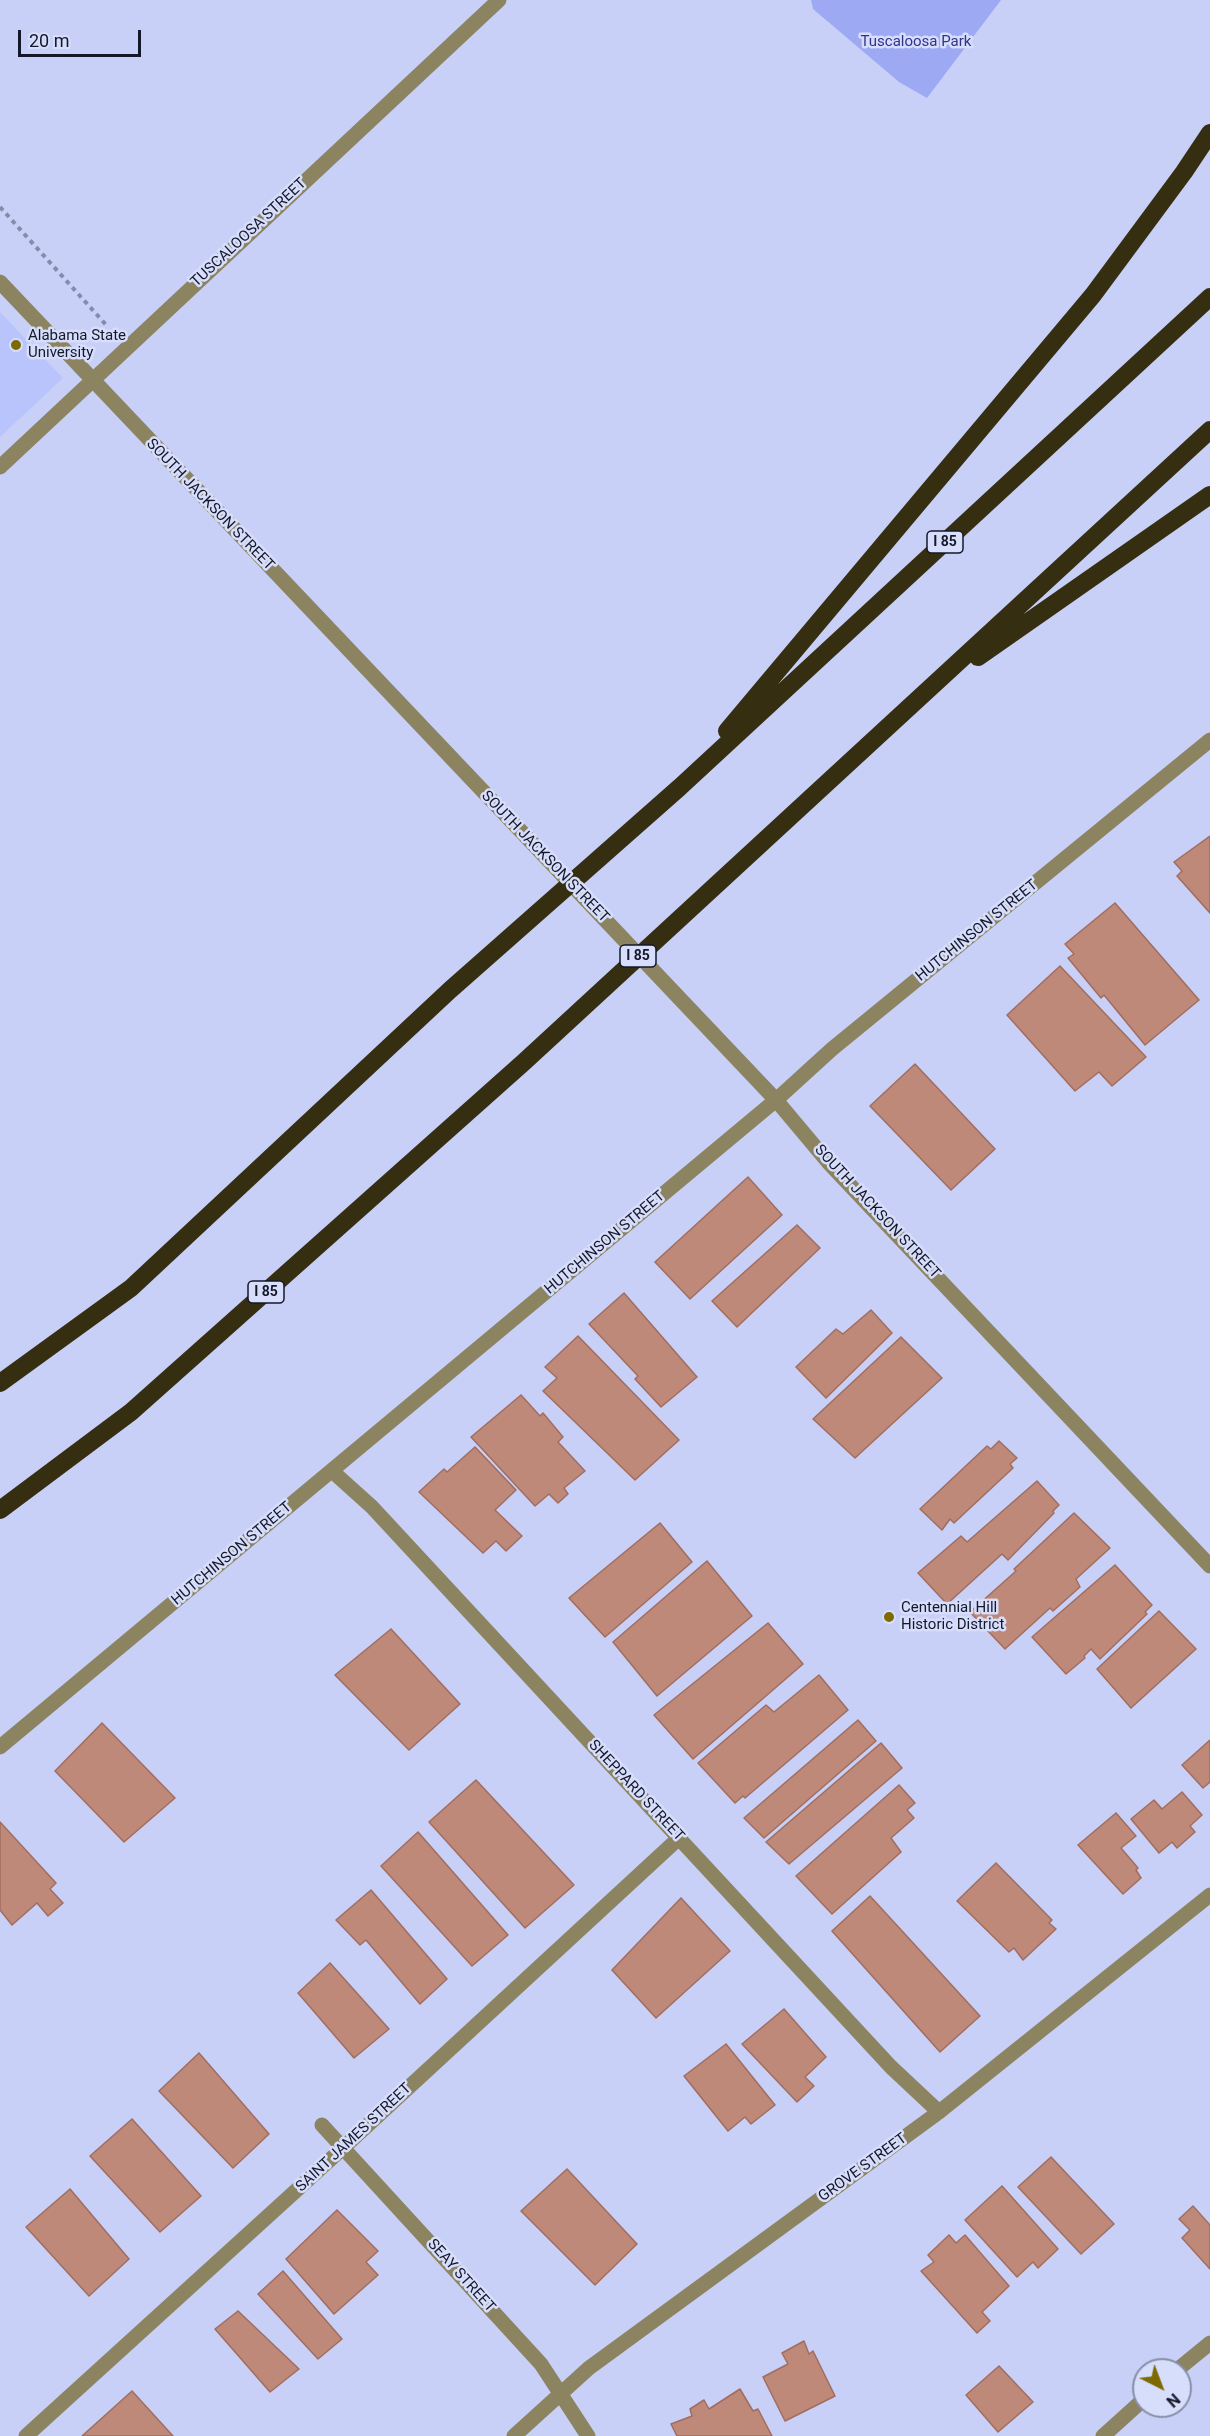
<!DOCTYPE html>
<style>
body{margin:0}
#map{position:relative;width:1210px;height:2436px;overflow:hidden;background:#c8d0f8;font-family:Roboto,sans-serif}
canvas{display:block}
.north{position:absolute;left:1132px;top:2358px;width:60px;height:60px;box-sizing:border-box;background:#d7defc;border:2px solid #898fa8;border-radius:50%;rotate:138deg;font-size:16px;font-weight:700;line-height:24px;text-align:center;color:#151829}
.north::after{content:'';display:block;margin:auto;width:21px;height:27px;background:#7e6a02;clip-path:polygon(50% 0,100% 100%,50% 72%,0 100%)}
.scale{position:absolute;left:18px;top:30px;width:123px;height:27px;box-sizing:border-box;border:3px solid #151829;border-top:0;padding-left:8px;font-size:18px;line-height:21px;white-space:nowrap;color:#151829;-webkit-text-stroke:4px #d7defc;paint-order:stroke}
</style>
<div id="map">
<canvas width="1210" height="2436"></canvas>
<div class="north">N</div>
<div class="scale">20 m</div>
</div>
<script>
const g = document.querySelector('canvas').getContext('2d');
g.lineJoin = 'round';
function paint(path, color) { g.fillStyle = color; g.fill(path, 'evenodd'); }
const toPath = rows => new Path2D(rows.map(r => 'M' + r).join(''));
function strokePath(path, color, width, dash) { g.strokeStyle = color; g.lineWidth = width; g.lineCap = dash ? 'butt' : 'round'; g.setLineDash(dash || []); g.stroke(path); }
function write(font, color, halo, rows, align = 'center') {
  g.font = font + ' Roboto,sans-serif'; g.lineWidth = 5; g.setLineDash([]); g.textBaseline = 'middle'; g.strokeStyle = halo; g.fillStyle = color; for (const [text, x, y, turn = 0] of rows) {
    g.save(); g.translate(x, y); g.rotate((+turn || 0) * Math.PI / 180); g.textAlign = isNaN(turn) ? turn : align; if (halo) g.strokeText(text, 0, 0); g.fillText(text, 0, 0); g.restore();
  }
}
paint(toPath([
 [0,312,63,378,0,437]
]), '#b9c4fc');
paint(toPath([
 [811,0,1001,0,927,98,899,82,813,9]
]), '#9daaf3');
const building = toPath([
 [1210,836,1210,913,1177,876,1182,871,1174,862,1210,836],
 [1115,903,1199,1000,1145,1045,1104,995,1101,998,1068,958,1074,954,1065,944,1115,903],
 [1060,966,1146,1057,1112,1086,1099,1072,1075,1091,1007,1015,1060,966],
 [915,1064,995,1149,951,1190,870,1106,915,1064],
 [748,1177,782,1215,690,1299,655,1262,748,1177],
 [797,1225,820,1248,737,1327,712,1301,797,1225],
 [624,1293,697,1377,661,1407,635,1379,638,1376,589,1324,624,1293],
 [871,1310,892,1333,826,1398,796,1367,836,1329,843,1334,871,1310],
 [578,1336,679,1440,635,1480,543,1391,557,1378,545,1367,578,1336],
 [901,1337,942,1378,855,1458,813,1419,901,1337],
 [521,1395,540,1416,543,1413,563,1437,558,1442,585,1471,564,1488,568,1494,558,1503,549,1494,535,1506,471,1437,521,1395],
 [999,1441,1017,1458,1010,1464,1013,1468,954,1523,950,1519,942,1530,920,1509,987,1446,991,1449,999,1441],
 [475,1447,516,1490,495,1510,522,1536,506,1551,496,1541,483,1553,419,1492,444,1469,447,1472,475,1447],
 [1037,1481,1059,1505,1053,1511,1054,1513,1008,1560,1002,1554,947,1604,918,1573,961,1536,967,1542,1037,1481],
 [1074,1513,1110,1548,1076,1579,1080,1587,1053,1611,1050,1608,1005,1649,970,1612,1016,1571,1014,1569,1074,1513],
 [660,1523,692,1562,605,1637,569,1598,660,1523],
 [707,1561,752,1616,657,1696,613,1642,707,1561],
 [1115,1565,1152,1605,1145,1612,1147,1614,1100,1659,1091,1649,1084,1656,1085,1658,1066,1674,1032,1637,1115,1565],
 [1159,1611,1196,1649,1131,1708,1097,1669,1159,1611],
 [768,1623,803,1664,693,1759,654,1715,768,1623],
 [391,1629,460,1704,409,1750,335,1675,391,1629],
 [819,1675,848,1710,745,1798,743,1796,735,1803,698,1763,766,1705,774,1712,819,1675],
 [858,1720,876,1741,764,1838,744,1818,858,1720],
 [102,1723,175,1798,124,1842,55,1771,102,1723],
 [1210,1740,1210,1782,1203,1788,1182,1765,1210,1740],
 [881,1743,902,1768,789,1864,766,1842,881,1743],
 [476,1780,574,1885,525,1928,429,1822,476,1780],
 [899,1785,915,1803,907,1810,914,1818,891,1838,901,1852,832,1914,796,1876,899,1785],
 [1182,1792,1202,1815,1190,1826,1195,1832,1177,1848,1172,1842,1159,1853,1131,1819,1154,1800,1162,1809,1182,1792],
 [1116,1813,1136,1836,1121,1848,1138,1868,1136,1870,1141,1878,1123,1894,1078,1845,1116,1813],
 [0,1822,56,1883,50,1889,63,1903,48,1916,37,1903,12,1925,0,1910,0,1822],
 [418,1832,508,1935,472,1966,381,1866,418,1832],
 [996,1863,1052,1920,1049,1923,1056,1929,1023,1960,1014,1948,1009,1952,957,1901,996,1863],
 [371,1890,447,1979,420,2004,366,1940,360,1945,336,1920,371,1890],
 [870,1896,980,2016,940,2052,832,1931,870,1896],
 [681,1898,730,1951,656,2018,612,1970,681,1898],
 [330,1963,389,2029,354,2058,298,1993,330,1963],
 [784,2009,826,2057,805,2077,814,2086,797,2102,742,2044,784,2009],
 [726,2044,775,2105,751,2124,745,2117,728,2131,684,2076,726,2044],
 [199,2053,269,2134,233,2168,159,2091,199,2053],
 [132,2119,201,2196,160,2232,90,2156,132,2119],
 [1051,2157,1114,2224,1081,2254,1018,2187,1051,2157],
 [567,2169,637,2244,595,2285,521,2211,567,2169],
 [1002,2186,1058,2249,1038,2268,1033,2262,1017,2277,965,2220,1002,2186],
 [70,2189,129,2259,89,2296,26,2227,70,2189],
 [1193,2206,1210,2225,1210,2269,1182,2238,1190,2230,1179,2219,1193,2206],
 [337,2210,378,2251,366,2262,378,2275,334,2314,286,2259,337,2210],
 [949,2235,956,2243,965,2235,1009,2286,982,2312,990,2321,977,2333,921,2271,934,2262,928,2255,949,2235],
 [283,2271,342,2339,318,2359,258,2294,283,2271],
 [238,2311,299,2369,270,2392,215,2329,238,2311],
 [804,2341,809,2354,813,2351,835,2396,785,2421,763,2377,788,2364,782,2353,804,2341],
 [999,2366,1033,2402,998,2432,966,2395,999,2366],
 [740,2389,753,2411,758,2409,772,2436,677,2436,671,2424,692,2416,690,2409,704,2400,709,2409,740,2389],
 [132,2391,173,2436,82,2436,132,2391]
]);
paint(building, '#bf897a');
strokePath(building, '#a16d5f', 1.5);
strokePath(toPath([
 [0,207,108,327]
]), '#858bab', 4, [4.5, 4.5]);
strokePath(toPath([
 [0,282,776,1100,828,1162,1210,1566],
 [0,467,499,0],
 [332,1471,372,1507,891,2067,939,2112],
 [0,1747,776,1100,832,1049,1210,740],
 [322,2125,541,2364,588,2436],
 [1177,2370,1210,2343],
 [26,2436,344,2147,679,1838],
 [514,2436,589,2368,939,2112,1210,1895],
 [1103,2436,1144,2399]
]), '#8c8461', 15);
strokePath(toPath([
 [978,657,1210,495],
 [727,731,1093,295,1184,172,1210,133],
 [0,1383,131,1288,450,990,680,787,1210,297],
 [0,1510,131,1412,524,1062,1210,430]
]), '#352e11', 18);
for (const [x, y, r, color] of [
 [16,345,6,"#7e6a02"],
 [889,1617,6,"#7e6a02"]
]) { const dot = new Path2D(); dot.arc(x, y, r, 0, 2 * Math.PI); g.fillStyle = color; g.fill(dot); strokePath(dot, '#d7defc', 2); }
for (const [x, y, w] of [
 [945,542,36],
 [638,956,36],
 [266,1292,36]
]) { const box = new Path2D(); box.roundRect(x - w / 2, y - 11, w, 22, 4.5); g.fillStyle = '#d7defc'; g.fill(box); strokePath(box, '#151829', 1.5); }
write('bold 14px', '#151829', null, [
 ["I 85",945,542],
 ["I 85",638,956],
 ["I 85",266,1292]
]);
write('15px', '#31338b', '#d7defc', [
 ["Tuscaloosa Park",916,42]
]);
write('15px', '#151829', '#d7defc', [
 ["TUSCALOOSA STREET",249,233,-43],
 ["SOUTH JACKSON STREET",210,505,46],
 ["SOUTH JACKSON STREET",545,857,46],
 ["HUTCHINSON STREET",977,931,-39],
 ["SOUTH JACKSON STREET",877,1212,47],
 ["HUTCHINSON STREET",605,1243,-40],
 ["HUTCHINSON STREET",232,1554,-40],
 ["SHEPPARD STREET",636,1791,47],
 ["SAINT JAMES STREET",354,2138,-43],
 ["GROVE STREET",863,2168,-36],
 ["SEAY STREET",461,2276,48]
]);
write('15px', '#151829', '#d7defc', [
 ["Alabama State",28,336],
 ["University",28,353],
 ["Centennial Hill",901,1608],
 ["Historic District",901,1625]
], 'left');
</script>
